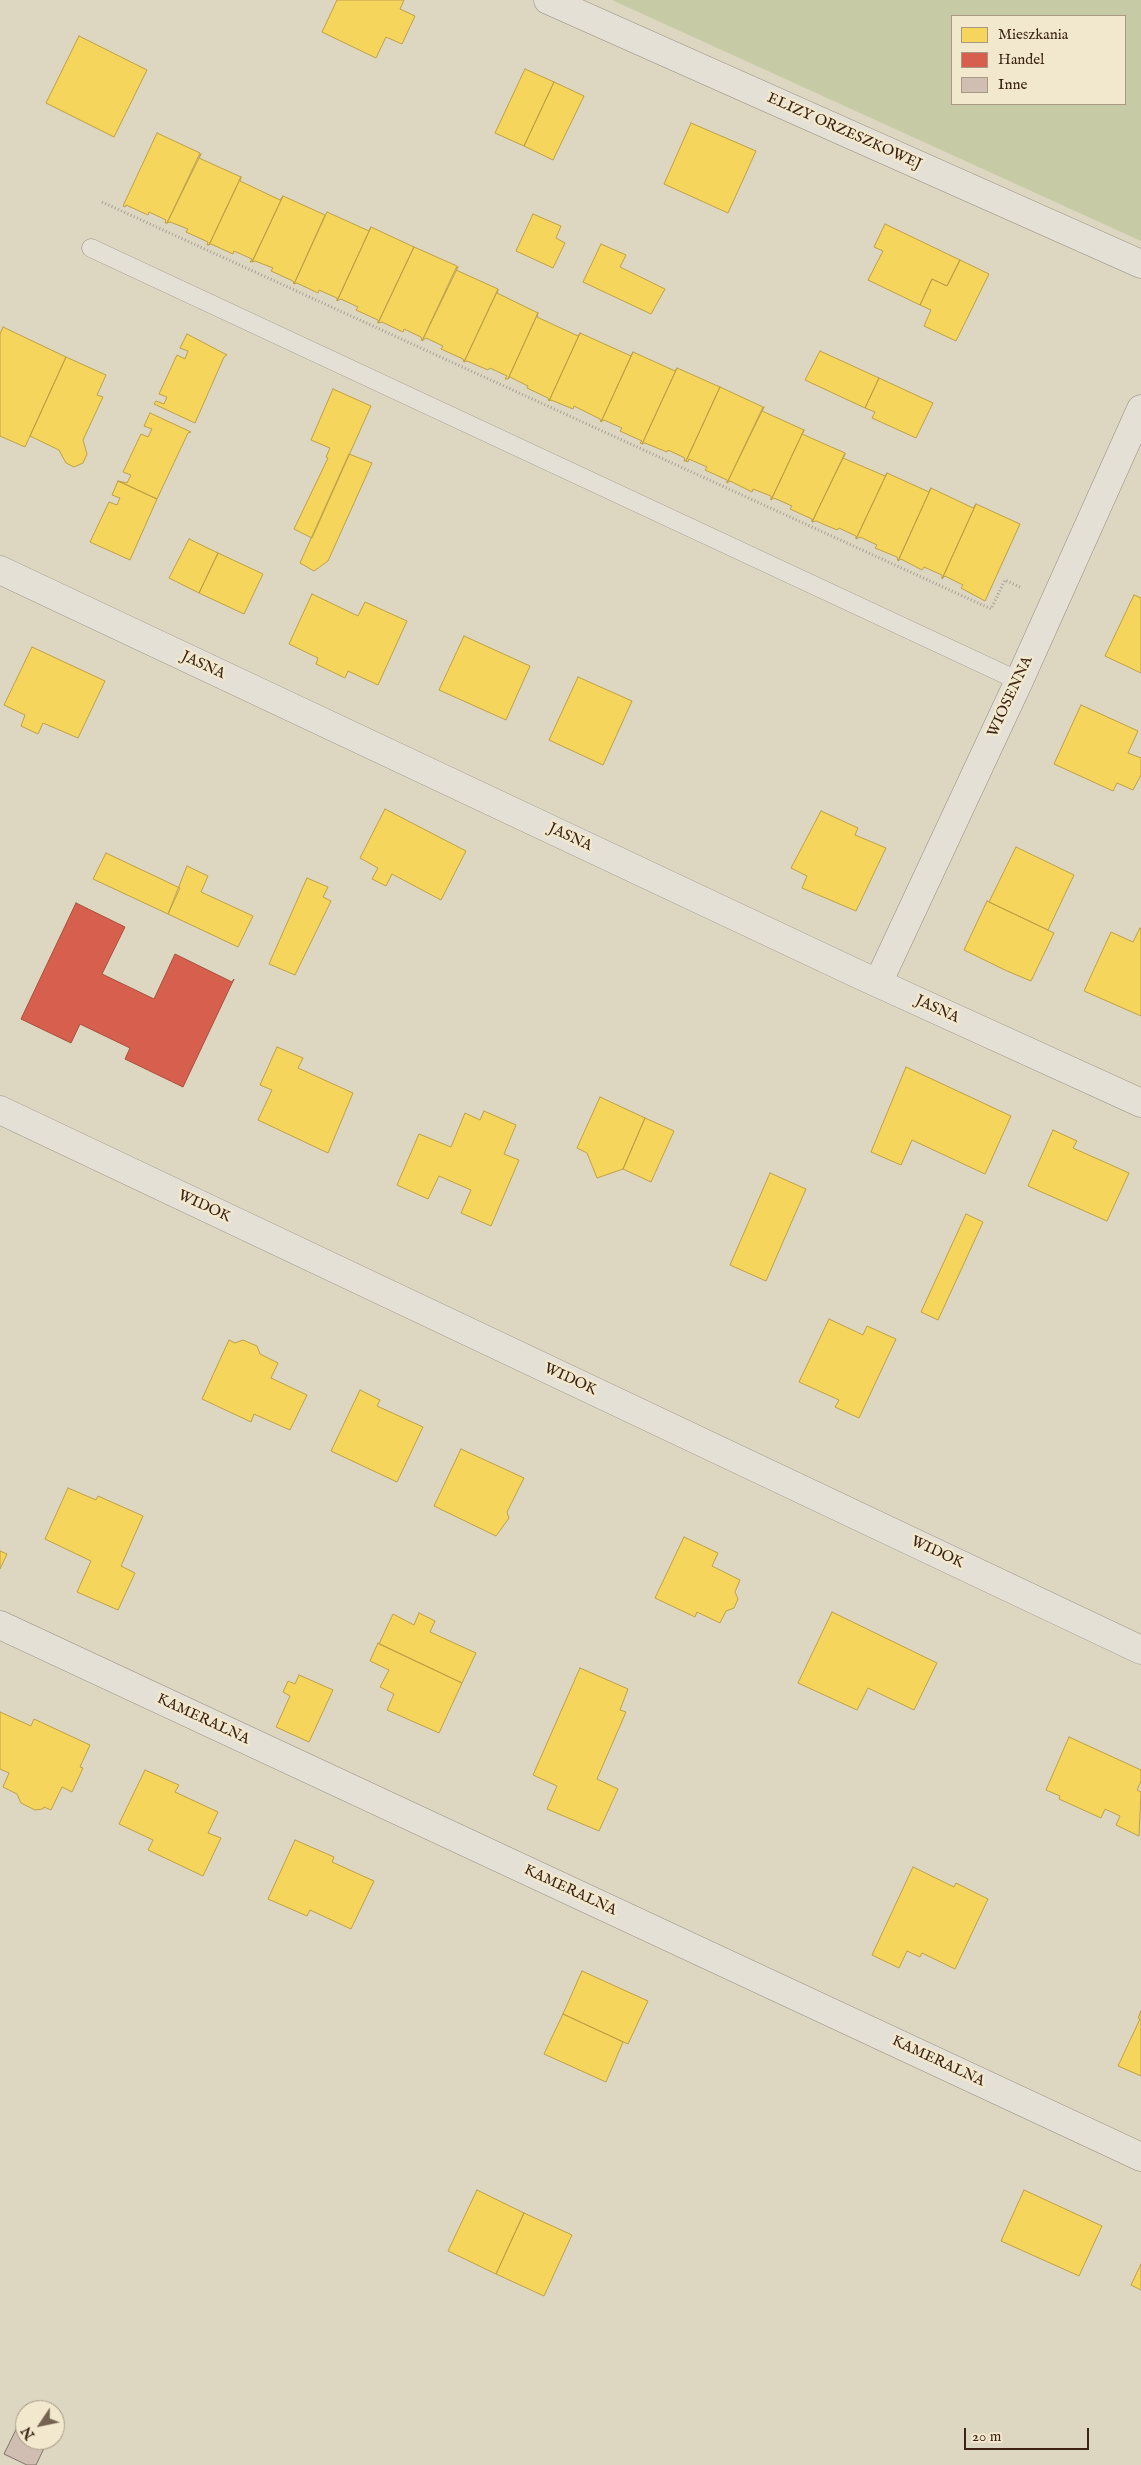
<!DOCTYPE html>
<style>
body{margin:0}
#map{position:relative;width:1141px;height:2465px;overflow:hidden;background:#ddd6c0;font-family:"IM FELL English",serif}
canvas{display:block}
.legend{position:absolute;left:951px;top:15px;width:175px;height:90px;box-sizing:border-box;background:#f1e8ce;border:1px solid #a99984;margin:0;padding:6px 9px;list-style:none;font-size:15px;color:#3d2314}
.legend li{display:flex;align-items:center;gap:10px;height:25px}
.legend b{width:25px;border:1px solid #a99984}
.north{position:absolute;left:15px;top:2400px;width:50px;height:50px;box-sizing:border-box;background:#f1e8ce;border:1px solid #a99984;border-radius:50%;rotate:236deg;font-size:14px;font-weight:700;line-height:20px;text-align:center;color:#3d2314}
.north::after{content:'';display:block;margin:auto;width:18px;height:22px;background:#756250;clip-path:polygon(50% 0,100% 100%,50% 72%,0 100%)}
.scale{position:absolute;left:964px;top:2428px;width:125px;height:22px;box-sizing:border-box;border:2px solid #3d2314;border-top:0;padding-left:6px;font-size:15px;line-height:18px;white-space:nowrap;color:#3d2314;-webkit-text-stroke:4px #f1e8ce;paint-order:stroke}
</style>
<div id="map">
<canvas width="1141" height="2465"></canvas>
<ul class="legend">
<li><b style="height:14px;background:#f6d55c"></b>Mieszkania</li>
<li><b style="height:14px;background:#d6604d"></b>Handel</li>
<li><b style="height:14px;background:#d1beb2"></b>Inne</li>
</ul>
<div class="north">N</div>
<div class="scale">20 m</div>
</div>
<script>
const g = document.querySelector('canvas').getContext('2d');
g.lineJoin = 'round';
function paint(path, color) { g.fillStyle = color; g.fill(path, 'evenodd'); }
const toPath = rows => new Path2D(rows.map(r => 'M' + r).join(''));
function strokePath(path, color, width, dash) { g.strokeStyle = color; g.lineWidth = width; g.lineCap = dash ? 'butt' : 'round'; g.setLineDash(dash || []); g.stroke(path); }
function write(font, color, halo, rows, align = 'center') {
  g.font = font + ' "IM FELL English",serif'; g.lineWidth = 5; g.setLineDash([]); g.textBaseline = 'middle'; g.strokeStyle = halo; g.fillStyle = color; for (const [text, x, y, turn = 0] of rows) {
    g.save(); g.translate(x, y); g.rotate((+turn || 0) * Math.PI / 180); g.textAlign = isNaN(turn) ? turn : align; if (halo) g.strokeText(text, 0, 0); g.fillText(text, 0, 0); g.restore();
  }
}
paint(toPath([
 [612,0,1141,0,1141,241],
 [952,16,1125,16,1125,104,952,104]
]), '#c6caa5');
const homes = toPath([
 [337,0,404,0,400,9,415,16,402,44,386,37,376,58,322,32,337,0],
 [79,36,147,70,114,137,46,103,79,36],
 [525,69,554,82,524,146,495,133,525,69],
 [554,82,584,96,553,160,524,146,554,82],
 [691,123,756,151,728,213,664,184,691,123],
 [157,133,200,153,167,223,165,223,166,220,149,212,148,215,126,205,125,207,123,206,157,133],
 [201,154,199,158,241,177,209,245,207,245,208,242,186,232,188,229,170,222,167,223,201,154],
 [241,177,240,181,280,200,283,196,252,262,250,262,252,259,234,251,233,254,211,244,209,245,241,177],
 [283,196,325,215,294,284,293,281,271,271,273,268,255,261,252,262,283,196],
 [327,212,369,231,371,227,337,301,337,298,319,290,318,293,297,283,294,284,327,212],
 [533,214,561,226,556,238,565,243,553,268,516,251,533,214],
 [885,224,960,260,947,286,932,279,920,305,868,280,883,251,874,247,885,224],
 [371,227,414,247,378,323,378,320,356,310,358,307,341,299,337,301,371,227],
 [601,244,626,255,620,267,665,289,651,314,583,282,601,244],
 [414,247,457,266,422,341,421,337,404,329,403,332,382,322,378,323,414,247],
 [960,260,989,274,956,341,924,326,931,310,920,305,932,279,947,286,960,260],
 [458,267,456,270,498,289,464,362,463,359,441,349,443,346,426,338,422,341,458,267],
 [498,290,497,293,538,313,508,379,505,379,507,376,490,368,488,370,467,361,464,362,498,290],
 [538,313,537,317,578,336,580,333,549,401,548,398,527,388,528,386,510,377,508,379,538,313],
 [3,327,66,357,25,447,0,436,0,334,3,327],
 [580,333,631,356,633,352,601,422,600,419,574,406,573,409,551,400,549,401,580,333],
 [187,334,227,355,224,357,195,423,154,404,156,401,164,404,167,397,159,394,177,355,185,359,188,351,180,348,187,334],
 [820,351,879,378,865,408,805,380,820,351],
 [633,352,675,371,677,368,642,444,640,443,642,441,620,431,622,428,604,420,601,422,633,352],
 [66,357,106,375,97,395,103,397,83,440,87,454,83,463,74,467,66,463,59,450,30,436,66,357],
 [677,368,720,387,686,461,684,461,685,458,668,450,667,452,645,443,642,444,677,368],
 [879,378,933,403,916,438,872,418,875,412,865,408,879,378],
 [720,387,763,407,727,483,727,480,705,470,707,467,689,459,688,462,686,461,720,387],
 [333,389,371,406,312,538,294,529,328,458,326,457,330,448,311,440,333,389],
 [764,407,762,411,804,430,771,500,771,496,753,489,752,492,730,481,727,483,764,407],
 [150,413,191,432,188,433,157,499,118,481,127,483,131,475,123,472,141,434,148,437,152,429,144,426,150,413],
 [804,430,802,434,845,453,812,522,812,519,790,509,792,506,774,498,771,500,804,430],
 [349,454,372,463,328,561,314,571,300,563,349,454],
 [845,454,843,458,885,476,887,473,856,539,856,536,839,528,837,530,816,521,812,522,845,454],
 [887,473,929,492,931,488,898,561,897,557,875,548,877,545,860,537,856,539,887,473],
 [118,481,157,499,130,560,90,542,109,502,117,505,120,498,112,495,118,481],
 [931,488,973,508,976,504,942,579,942,575,924,567,922,570,901,559,898,561,931,488],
 [976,504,1020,524,985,601,961,588,963,585,945,576,942,579,976,504],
 [189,539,218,553,199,593,169,578,189,539],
 [218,553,263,574,244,614,199,593,218,553],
 [312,594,358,616,365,602,407,621,378,685,348,671,345,678,316,664,318,658,289,644,312,594],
 [1134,595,1141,598,1141,673,1105,656,1134,595],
 [464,636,530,666,506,720,439,690,464,636],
 [32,647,105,681,78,738,43,723,38,734,21,726,25,715,4,705,32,647],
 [578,677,632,701,603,765,549,740,578,677],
 [1081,705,1138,731,1128,753,1141,758,1141,775,1133,790,1117,783,1113,791,1054,764,1081,705],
 [385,809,466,851,441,900,392,874,386,886,372,879,378,868,360,858,385,809],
 [821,811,858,828,855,835,886,848,856,911,802,888,807,876,791,868,821,811],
 [1016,847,1074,875,1048,930,989,902,1016,847],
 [106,853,180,888,168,914,93,879,106,853],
 [187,866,208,876,201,892,253,916,238,947,168,914,187,866],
 [307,878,328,887,323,897,331,901,295,975,269,964,307,878],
 [987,901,1054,933,1031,981,1007,971,964,950,987,901],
 [1140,928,1141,929,1141,1016,1084,991,1111,932,1133,942,1140,928],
 [277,1047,303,1058,298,1068,353,1093,328,1153,258,1120,272,1090,260,1085,277,1047],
 [906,1067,1011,1116,985,1174,912,1140,901,1165,871,1152,906,1067],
 [600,1097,645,1118,623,1169,597,1178,587,1153,577,1148,600,1097],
 [484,1111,516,1125,504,1154,519,1160,491,1226,461,1213,471,1190,439,1176,428,1199,397,1185,419,1134,451,1147,465,1113,480,1120,484,1111],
 [645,1118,674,1131,651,1182,623,1169,645,1118],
 [1053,1130,1077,1141,1073,1148,1129,1173,1107,1221,1028,1186,1053,1130],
 [770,1173,806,1189,766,1281,730,1265,770,1173],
 [966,1214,983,1222,938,1320,921,1312,966,1214],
 [829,1319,863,1335,867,1326,896,1339,859,1418,835,1407,839,1400,799,1382,829,1319],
 [229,1340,235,1343,243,1340,257,1346,260,1354,278,1363,271,1378,307,1395,290,1430,254,1414,251,1422,202,1399,229,1340],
 [360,1390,380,1400,377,1406,423,1427,397,1482,331,1451,360,1390],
 [461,1449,524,1478,507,1512,509,1518,496,1536,434,1506,461,1449],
 [68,1488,96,1500,98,1496,143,1516,121,1566,135,1573,118,1610,77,1592,91,1561,45,1539,68,1488],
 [684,1537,718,1553,712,1566,740,1580,735,1592,738,1599,734,1608,726,1611,720,1623,697,1612,695,1617,655,1598,684,1537],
 [0,1551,7,1554,0,1569,0,1551],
 [832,1612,937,1663,914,1710,868,1688,857,1710,798,1683,832,1612],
 [419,1613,435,1621,430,1632,476,1653,462,1683,379,1644,393,1614,414,1625,419,1613],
 [378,1643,462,1683,439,1733,387,1710,394,1694,380,1687,389,1670,370,1661,378,1643],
 [580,1668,628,1689,620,1710,626,1712,597,1779,618,1789,599,1831,547,1809,557,1786,533,1775,580,1668],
 [299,1675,333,1690,309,1742,276,1727,290,1696,283,1692,288,1681,295,1684,299,1675],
 [0,1712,31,1726,34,1719,90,1745,80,1767,83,1768,72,1792,62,1787,51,1810,44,1807,43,1809,35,1810,21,1803,17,1794,3,1787,9,1773,0,1769,0,1712],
 [1069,1737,1141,1770,1141,1781,1137,1790,1141,1792,1139,1836,1116,1825,1120,1816,1105,1809,1101,1818,1059,1799,1060,1796,1046,1790,1069,1737],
 [145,1770,179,1785,175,1792,218,1812,208,1833,221,1838,203,1876,148,1850,153,1840,119,1824,145,1770],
 [295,1840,334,1857,332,1862,374,1881,351,1929,310,1910,307,1916,268,1899,295,1840],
 [913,1867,954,1887,956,1883,988,1899,955,1969,922,1953,920,1957,907,1951,899,1968,872,1955,913,1867],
 [582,1971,648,2001,628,2044,563,2014,582,1971],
 [1141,2011,1141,2076,1118,2066,1140,2019,1138,2018,1141,2011],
 [563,2014,623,2042,606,2082,544,2054,563,2014],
 [477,2190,524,2213,496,2274,448,2251,477,2190],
 [1024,2190,1102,2226,1079,2276,1001,2241,1024,2190],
 [524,2213,572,2235,544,2296,496,2274,524,2213],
 [1141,2264,1141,2290,1131,2285,1141,2264]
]);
paint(homes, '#f6d55c');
strokePath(homes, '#bea046', 1);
const shops = toPath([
 [76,903,125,927,102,974,154,999,175,954,232,982,234,979,183,1087,125,1059,130,1048,80,1024,71,1043,21,1019,76,903]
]);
paint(shops, '#d6604d');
strokePath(shops, '#a84e3c', 1);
const building = toPath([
 [25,2411,25,2440,48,2440,36,2465,27,2465,4,2454,25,2411]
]);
paint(building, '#d1beb2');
strokePath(building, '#7e7669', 1);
const lane = toPath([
 [91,248,1019,681]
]);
const street = toPath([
 [548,0,1141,264],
 [0,570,860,975,1141,1103],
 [878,983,1019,681,1141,409],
 [0,1110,1141,1650],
 [0,1625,1141,2157]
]);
strokePath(lane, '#958d7f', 19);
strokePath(street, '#958d7f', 29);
strokePath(toPath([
 [102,202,991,609,1005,580,1022,588]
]), '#a7a097', 3, [1, 2.5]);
strokePath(lane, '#e5e0d5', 18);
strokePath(street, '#e5e0d5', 28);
write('15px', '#3d2314', '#f1e8ce', [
 ["ELIZY ORZESZKOWEJ",844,132,24],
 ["JASNA",203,666,25],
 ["WIOSENNA",1011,697,-65],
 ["JASNA",570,838,25],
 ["JASNA",937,1010,25],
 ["WIDOK",204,1207,25],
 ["WIDOK",570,1380,25],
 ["WIDOK",937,1553,25],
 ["KAMERALNA",203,1720,25],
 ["KAMERALNA",570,1891,25],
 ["KAMERALNA",938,2062,25]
]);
</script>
